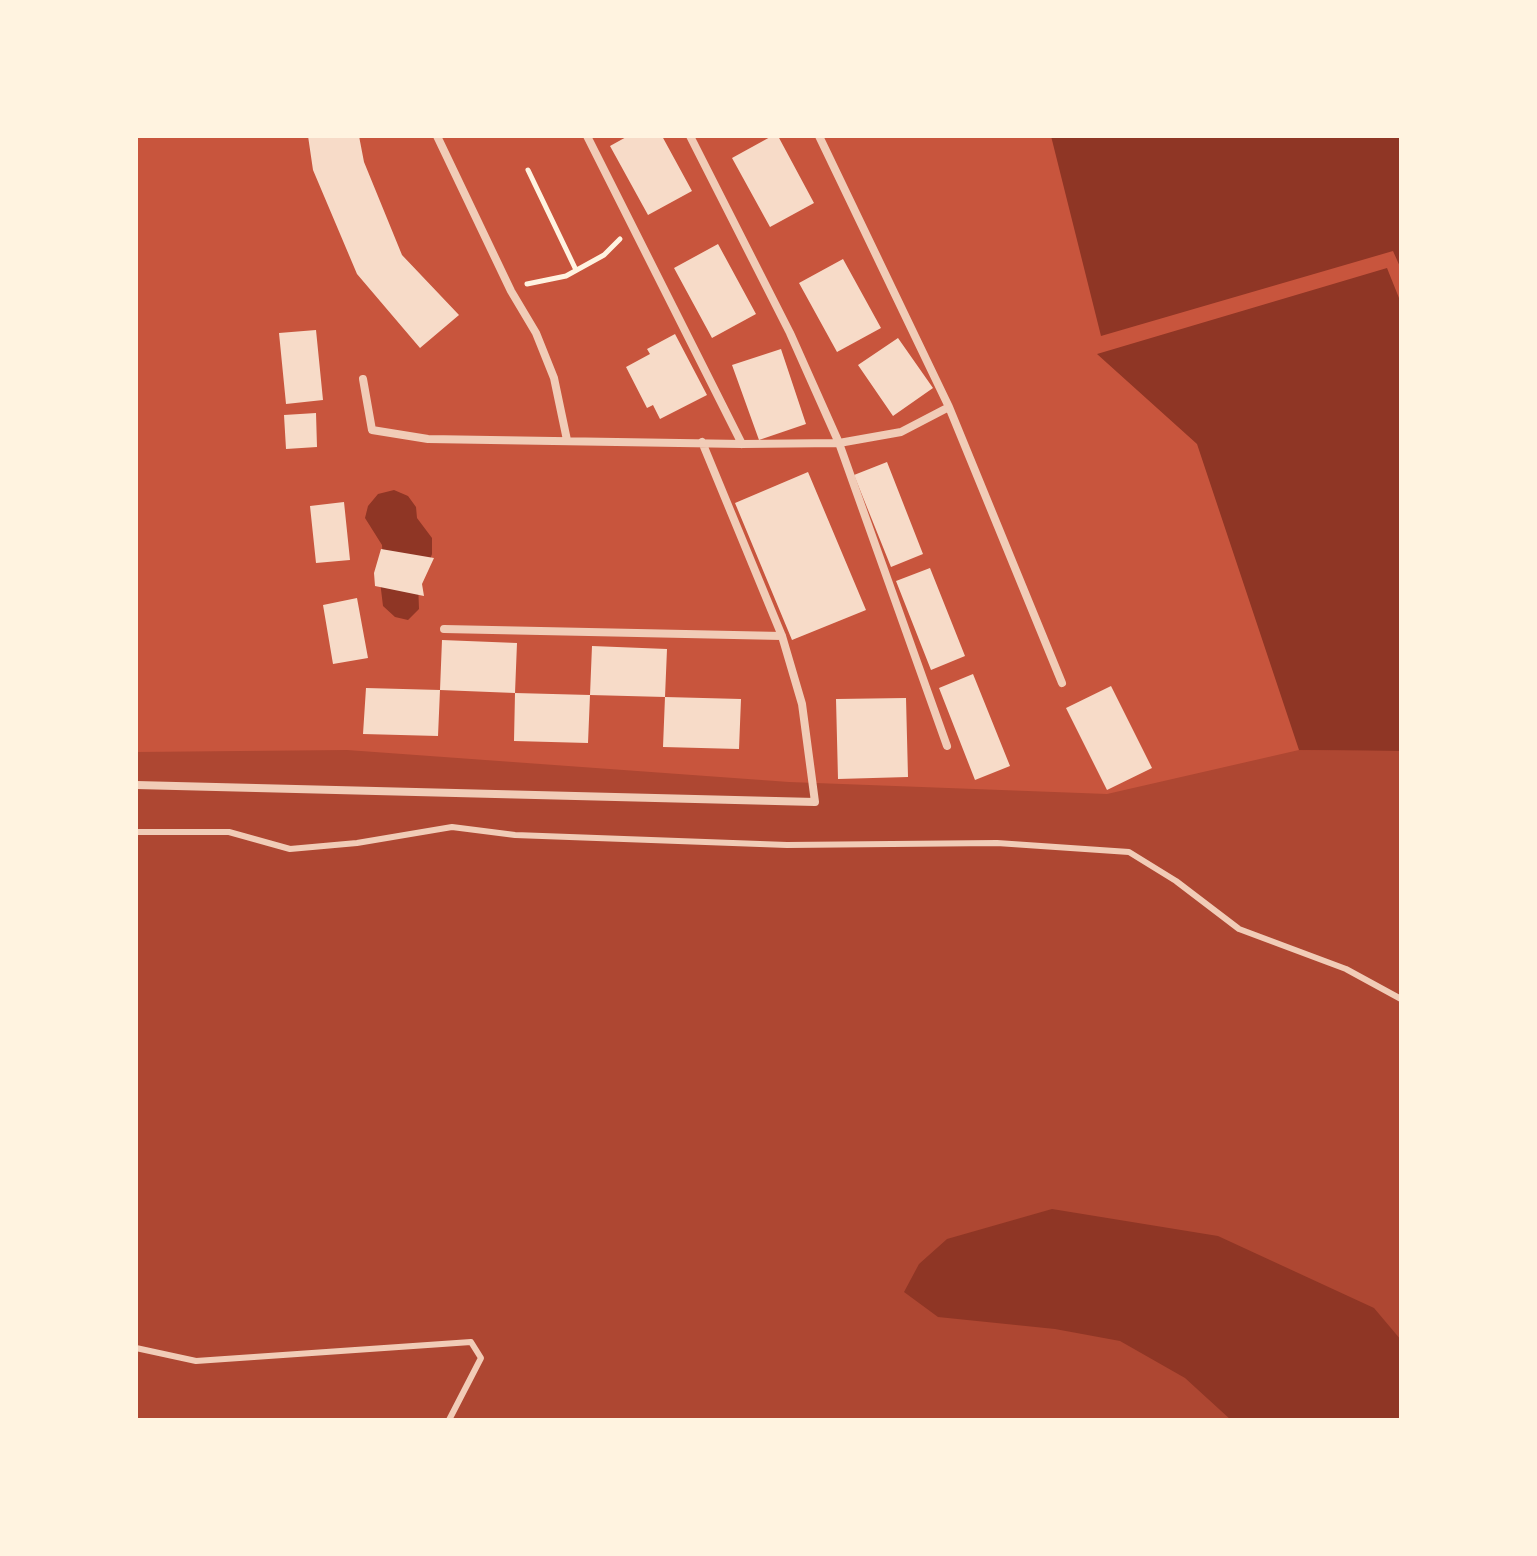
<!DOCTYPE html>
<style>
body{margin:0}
#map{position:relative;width:1537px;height:1556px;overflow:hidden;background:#c8553d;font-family:Arial,sans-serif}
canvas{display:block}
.frame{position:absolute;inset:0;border:138px solid #fff3e0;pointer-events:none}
</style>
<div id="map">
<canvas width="1537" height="1556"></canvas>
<div class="frame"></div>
</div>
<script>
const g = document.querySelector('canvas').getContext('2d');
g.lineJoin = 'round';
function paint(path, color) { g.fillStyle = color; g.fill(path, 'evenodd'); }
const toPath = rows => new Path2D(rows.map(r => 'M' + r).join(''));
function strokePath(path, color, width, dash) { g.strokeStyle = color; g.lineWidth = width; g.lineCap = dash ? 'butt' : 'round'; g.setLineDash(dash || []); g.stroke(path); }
paint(toPath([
 [347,750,789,782,1107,794,1299,750,1401,751,1401,1420,136,1420,136,752]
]), '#ae4732');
paint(toPath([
 [1051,136,1401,136,1401,269,1393,251,1101,336],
 [1387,268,1401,303,1401,751,1299,750,1197,444,1097,354],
 [394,490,408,496,416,507,417,518,432,538,432,554,426,571,418,582,419,609,408,620,395,617,383,606,379,573,383,561,382,545,365,518,368,506,378,494],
 [1052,1209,1218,1236,1374,1308,1401,1340,1401,1420,1231,1420,1185,1378,1120,1341,1055,1329,938,1317,904,1292,919,1264,947,1239]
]), '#8f3625');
paint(toPath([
 [308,136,359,136,364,162,402,255,459,315,420,348,357,274,313,170],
 [628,136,662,136,692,191,648,215,610,146],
 [772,136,778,136,814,203,770,227,732,158],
 [718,244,756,314,712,338,674,268],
 [843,259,881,328,837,352,799,283],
 [316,330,323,400,286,404,279,333],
 [675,334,707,395,660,419,653,405,647,408,626,367,650,354,647,349],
 [898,338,933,388,893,416,858,365],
 [781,349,806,424,759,440,732,365],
 [316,413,317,447,286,449,284,415],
 [887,462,923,554,891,567,854,475],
 [808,472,866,610,792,640,735,503],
 [344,502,350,560,316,563,310,506],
 [381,549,434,558,422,584,424,596,375,586,374,573],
 [930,568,965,656,931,670,896,581],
 [357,598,368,658,333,664,323,605],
 [442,640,517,643,515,693,590,695,588,743,514,741,515,693,440,690,438,736,363,734,366,688,440,690],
 [592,646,667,649,665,697,590,695],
 [973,674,1010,766,975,780,939,688],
 [1111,686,1152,768,1107,790,1066,708],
 [665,697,741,699,739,749,663,747],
 [906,698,908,777,838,779,836,699]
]), '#f7dbc8');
strokePath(toPath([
 [528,170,576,270],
 [527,284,566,276,604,255,620,239]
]), '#fff3e0', 5);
strokePath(toPath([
 [136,832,229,832,290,849,357,843,452,827,515,835,787,845,997,843,1129,852,1176,881,1239,929,1346,969,1401,999],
 [136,1348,196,1361,471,1342,481,1358,449,1420]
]), '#f1ccb7', 6);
strokePath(toPath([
 [437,136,511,291,536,333,554,378,567,440],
 [587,136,742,444],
 [690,136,790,333,839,443,947,746],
 [819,136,949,407,1062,683],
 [363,379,372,430,428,439,742,444,839,443,901,432,949,407],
 [444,629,782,636],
 [136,785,815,802,802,704,782,636,702,442]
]), '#f1ccb7', 8);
</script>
